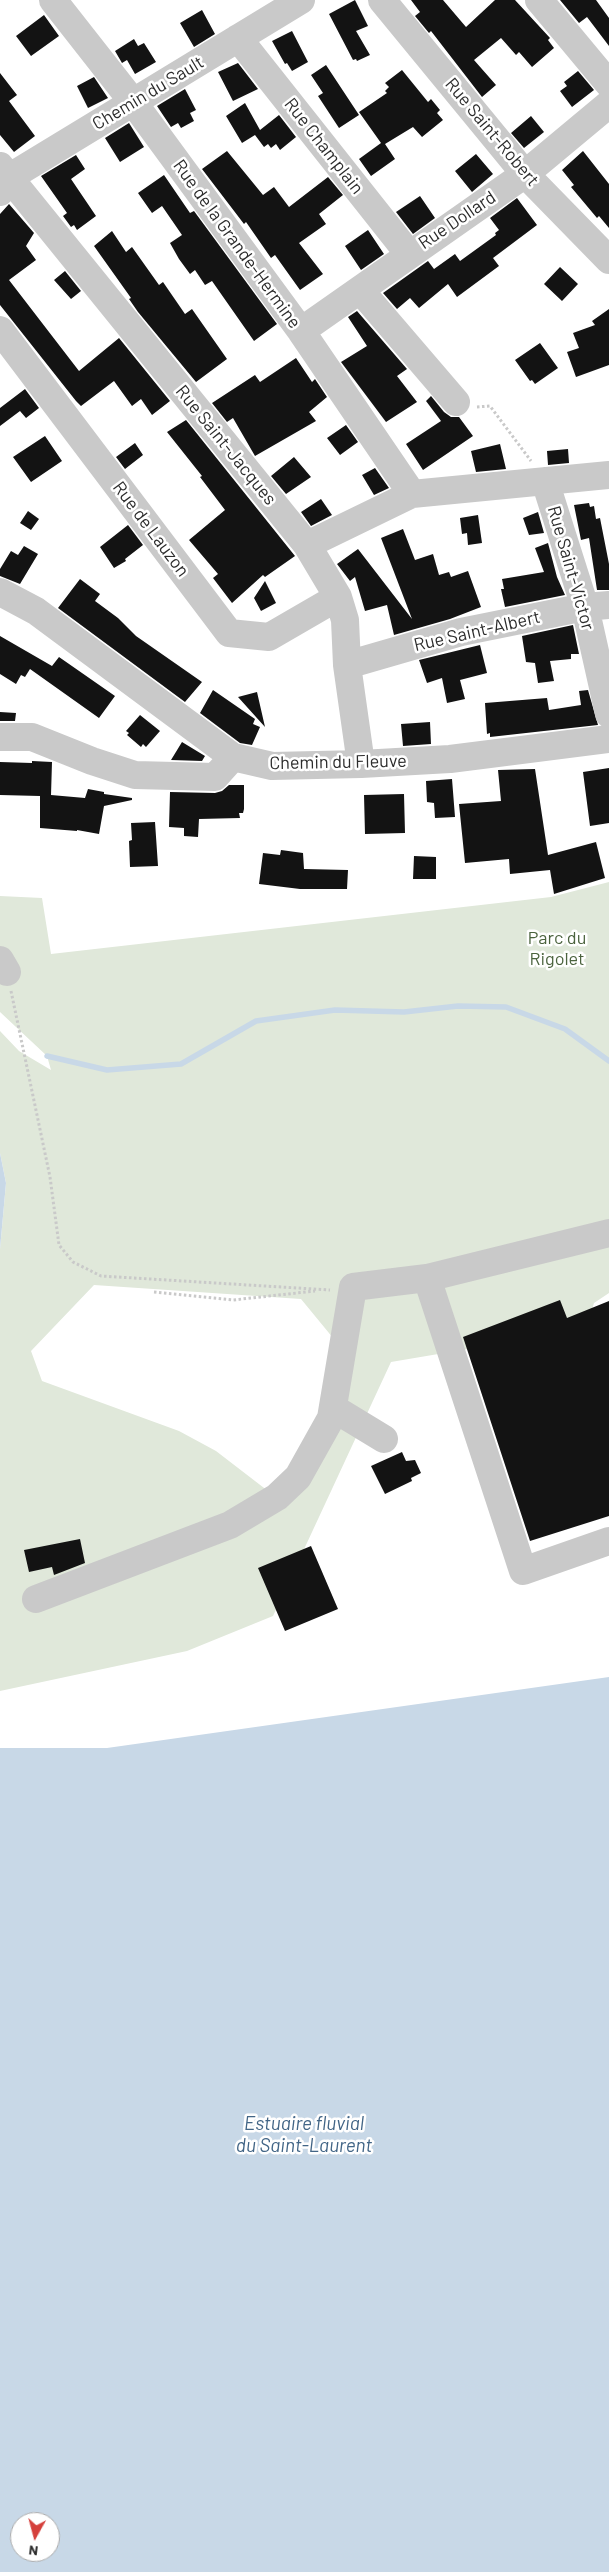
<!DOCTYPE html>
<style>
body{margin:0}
#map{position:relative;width:609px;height:2572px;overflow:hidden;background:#fff;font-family:Barlow,sans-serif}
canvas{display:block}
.north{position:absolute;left:10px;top:2512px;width:50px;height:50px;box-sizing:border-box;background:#fff;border:1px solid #ababab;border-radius:50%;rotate:187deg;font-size:14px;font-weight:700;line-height:20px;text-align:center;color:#2c2c2c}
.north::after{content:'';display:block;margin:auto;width:18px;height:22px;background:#d5403c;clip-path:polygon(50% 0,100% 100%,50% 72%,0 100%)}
</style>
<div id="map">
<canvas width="609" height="2572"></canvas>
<div class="north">N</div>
</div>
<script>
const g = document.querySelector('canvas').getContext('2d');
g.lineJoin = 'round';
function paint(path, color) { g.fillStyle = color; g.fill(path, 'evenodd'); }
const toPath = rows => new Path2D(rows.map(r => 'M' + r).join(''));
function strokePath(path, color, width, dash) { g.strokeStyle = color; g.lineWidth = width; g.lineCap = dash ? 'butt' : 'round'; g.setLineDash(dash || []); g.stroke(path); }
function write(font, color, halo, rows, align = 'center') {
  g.font = font + ' Barlow,sans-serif'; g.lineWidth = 5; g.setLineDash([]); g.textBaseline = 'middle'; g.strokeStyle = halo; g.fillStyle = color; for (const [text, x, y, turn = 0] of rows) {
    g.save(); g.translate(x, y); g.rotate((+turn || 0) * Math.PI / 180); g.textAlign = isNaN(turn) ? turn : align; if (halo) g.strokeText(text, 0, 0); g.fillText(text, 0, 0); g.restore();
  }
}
paint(toPath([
 [609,882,609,1293,594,1303,586,1329,391,1362,273,1616,187,1651,0,1691,0,1249,6,1183,0,1153,0,1031,19,1051,51,1070,47,1056,0,1012,0,896,42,898,51,954,551,897],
 [94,1285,301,1299,338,1344,323,1417,285,1482,268,1491,216,1451,179,1431,42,1381,31,1351]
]), '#e0e8da');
paint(toPath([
 [0,1153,6,1183,0,1249],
 [609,1677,609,2572,0,2572,0,1748,107,1748],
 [20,2522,50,2522,50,2552,20,2552]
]), '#c8d8e7');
strokePath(toPath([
 [47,1056,107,1070,181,1064,256,1021,335,1010,404,1012,458,1006,506,1007,565,1029,609,1061]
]), '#c8d8e7', 5.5);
paint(toPath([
 [355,0,368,26,356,31,370,55,357,61,356,59,353,60,329,14],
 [411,0,443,0,466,27,495,0,515,0,550,38,548,40,554,48,532,67,519,52,516,55,501,38,474,60,496,85,482,97,431,31,429,33,415,16,420,12],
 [560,0,596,0,609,18,609,46,587,17,579,23],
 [202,10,215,34,194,47,180,23],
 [44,15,59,36,31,56,16,36],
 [292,31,308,62,292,71,287,63,285,64,272,41],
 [134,39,138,46,144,43,156,62,135,74,127,60,122,63,115,51],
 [238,63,258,89,233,101,218,72],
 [326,65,359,115,339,128,318,96,323,93,311,75],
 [402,70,428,102,431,99,440,110,437,113,443,120,422,137,413,127,385,144,395,159,371,176,359,159,381,143,359,112,387,93,385,91,389,87,385,83],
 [578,71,594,90,572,107,560,91,567,86,564,82],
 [0,73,17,95,9,101,35,136,14,152,0,135],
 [94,77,108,98,88,108,77,86],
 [185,89,196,110,190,113,194,121,181,128,178,123,171,127,157,106],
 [245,103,260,130,279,115,296,137,280,150,276,144,271,148,268,144,264,147,255,135,242,143,226,116],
 [531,116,544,132,524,148,511,133],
 [129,123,144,147,120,162,105,138],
 [227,151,263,195,274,187,289,207,328,177,343,195,319,214,326,224,299,243,323,274,300,290,275,255,271,258,246,222,244,224,202,169],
 [583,151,609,184,609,228,599,216,597,218,571,187,574,185,562,170],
 [476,154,493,174,472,192,455,171],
 [76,155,85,169,71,179,96,216,77,230,74,225,71,227,63,216,67,213,41,176],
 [164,175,190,213,194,211,277,324,254,341,212,281,205,285,195,270,190,274,179,259,170,243,182,235,162,206,152,213,138,193],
 [420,196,435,218,413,234,396,212],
 [517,198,537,225,493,258,499,266,457,297,448,284,419,308,410,298,397,309,383,293,428,261,434,269,455,254,460,261,496,235,495,233,499,230,490,218],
 [9,204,34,233,26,246,36,260,9,280,79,371,119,338,170,401,152,415,141,399,132,406,114,381,81,406,76,401,0,305,0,214],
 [368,230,384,254,361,270,345,246],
 [112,231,126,252,132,247,159,285,163,282,185,314,192,309,227,359,196,382,138,312,129,299,131,298,94,246],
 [560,267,578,284,562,301,544,284],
 [65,271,81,291,71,299,54,280],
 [609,309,609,365,576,377,567,352,579,348,573,333,595,325,592,321],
 [357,311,407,369,397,376,417,402,386,422,341,362,367,346,348,317],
 [540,343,558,368,535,384,532,380,530,381,515,360],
 [296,358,312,382,315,379,327,397,309,412,316,421,255,456,233,418,227,422,212,403,255,375,260,382],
 [25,389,39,408,26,418,20,411,0,426,0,408],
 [431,396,444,412,451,417,459,417,473,436,423,470,406,444,441,421,426,401],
 [186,420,295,556,265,577,263,575,232,603,213,578,218,574,189,540,225,510,200,477,202,476,167,432],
 [346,425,358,442,340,455,327,438],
 [45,436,62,461,31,482,13,457],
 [135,443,143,455,125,469,116,457],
 [500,444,506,469,476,472,471,451],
 [568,449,569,463,548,465,547,451],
 [294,457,311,477,286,494,271,476],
 [375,468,389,488,374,495,362,475],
 [321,499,332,515,311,526,301,512],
 [589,503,590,507,594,506,596,519,600,518,609,564,609,590,597,590,589,538,581,540,574,505],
 [28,511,39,519,31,530,20,523],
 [538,512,544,533,529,535,523,518],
 [478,515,482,543,468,545,467,533,462,534,460,518],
 [128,525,143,545,125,559,126,561,114,568,100,547],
 [403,529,415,560,433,554,439,575,449,572,451,577,468,571,481,607,450,619,394,635,387,605,365,611,355,577,350,581,337,564,358,549,412,619,381,538],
 [548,543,557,577,565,595,505,607,501,589,504,589,502,579,544,572,535,548],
 [24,546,38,554,20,584,0,576,0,569,11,551,18,555],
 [80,579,100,594,95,601,118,618,136,636,202,682,185,702,58,608],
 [265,581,276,603,261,611,254,598],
 [573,625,579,654,571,654,571,659,550,661,554,681,538,683,535,663,526,662,522,636],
 [0,636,52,666,59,657,115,696,99,718,30,669,25,677,21,675,16,684,0,674],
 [480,645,487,673,460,680,465,699,447,703,442,678,427,683,419,660],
 [213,690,255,719,253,724,260,727,252,745,240,743,200,713],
 [588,690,598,725,490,737,490,733,487,734,485,703,547,698,549,710,581,705,579,691],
 [257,692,265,727,238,697],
 [0,712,16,713,15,721,0,721],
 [140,715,160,731,146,747,143,744,141,747,127,735,129,733,126,731],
 [430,722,431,744,403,746,401,724],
 [182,742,205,756,202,761,171,760],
 [32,761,52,762,51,795,85,798,88,789,104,792,104,794,132,798,132,800,104,806,99,834,77,830,77,831,40,828,40,796,0,795,0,762,32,763],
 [609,768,609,823,590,826,583,772],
 [535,769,548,855,596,842,605,878,554,894,550,870,510,874,509,859,465,863,459,804,501,801,498,770],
 [452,779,455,817,435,818,434,803,427,802,426,781],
 [229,785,244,785,244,809,243,813,239,813,240,818,199,819,198,837,184,836,184,828,169,827,170,792,215,793,222,791],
 [404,794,405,833,365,834,364,795],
 [155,822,158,866,130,867,129,841,132,840,131,823],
 [281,850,303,853,304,869,348,870,347,889,300,889,259,884,263,853,280,855],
 [414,856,436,857,436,879,413,879],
 [560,1300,567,1318,609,1301,609,1516,530,1541,463,1337],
 [402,1452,406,1461,415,1460,421,1473,411,1478,412,1481,385,1494,371,1466],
 [80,1539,85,1563,54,1575,52,1567,29,1572,24,1550],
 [311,1546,338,1609,285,1631,258,1568]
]), '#131313');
strokePath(toPath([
 [477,407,490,406,531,461],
 [11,991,50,1177,59,1245,73,1262,101,1276,330,1290],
 [154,1292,233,1300,315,1291]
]), '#c9c9c9', 3, [2.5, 2.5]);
strokePath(toPath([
 [53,0,133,102,301,331,412,494],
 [382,0,525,174,609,260],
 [539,0,609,84],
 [238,38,409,254],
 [0,166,307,545,338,597,345,620,347,665,361,764],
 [0,192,10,177,301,0],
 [360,290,456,402],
 [0,330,229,633,269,637,338,597],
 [301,331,525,174,609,104],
 [545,481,585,607,609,714],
 [307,545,412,494,609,475],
 [0,592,36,611,233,757,272,766,361,764,450,759,609,739],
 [347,665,461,632,585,607,609,605],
 [0,737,32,737,92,761,135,775,215,777,233,757],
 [0,960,7,972],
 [427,1278,523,1571,609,1541],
 [333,1408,384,1439],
 [36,1599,230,1525,277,1497,298,1477,331,1418,353,1287,427,1278,609,1233]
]), '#c9c9c9', 28);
write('18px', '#2c2c2c', '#fff', [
 ["Chemin du Sault",148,93,-31],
 ["Rue Saint-Robert",492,132,50],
 ["Rue Champlain",324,146,52],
 ["Rue Dollard",457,220,-34],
 ["Rue de la Grande-Hermine",237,244,54],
 ["Rue Saint-Jacques",226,445,51],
 ["Rue de Lauzon",151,529,53],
 ["Rue Saint-Victor",571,568,74],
 ["Rue Saint-Albert",477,631,-13],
 ["Chemin du Fleuve",338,762,-1]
]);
write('18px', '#4b633e', '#fff', [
 ["Parc du",557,938],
 ["Rigolet",557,959]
]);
write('italic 19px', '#426586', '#fff', [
 ["Estuaire fluvial",304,2124],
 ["du Saint-Laurent",304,2146]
]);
</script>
